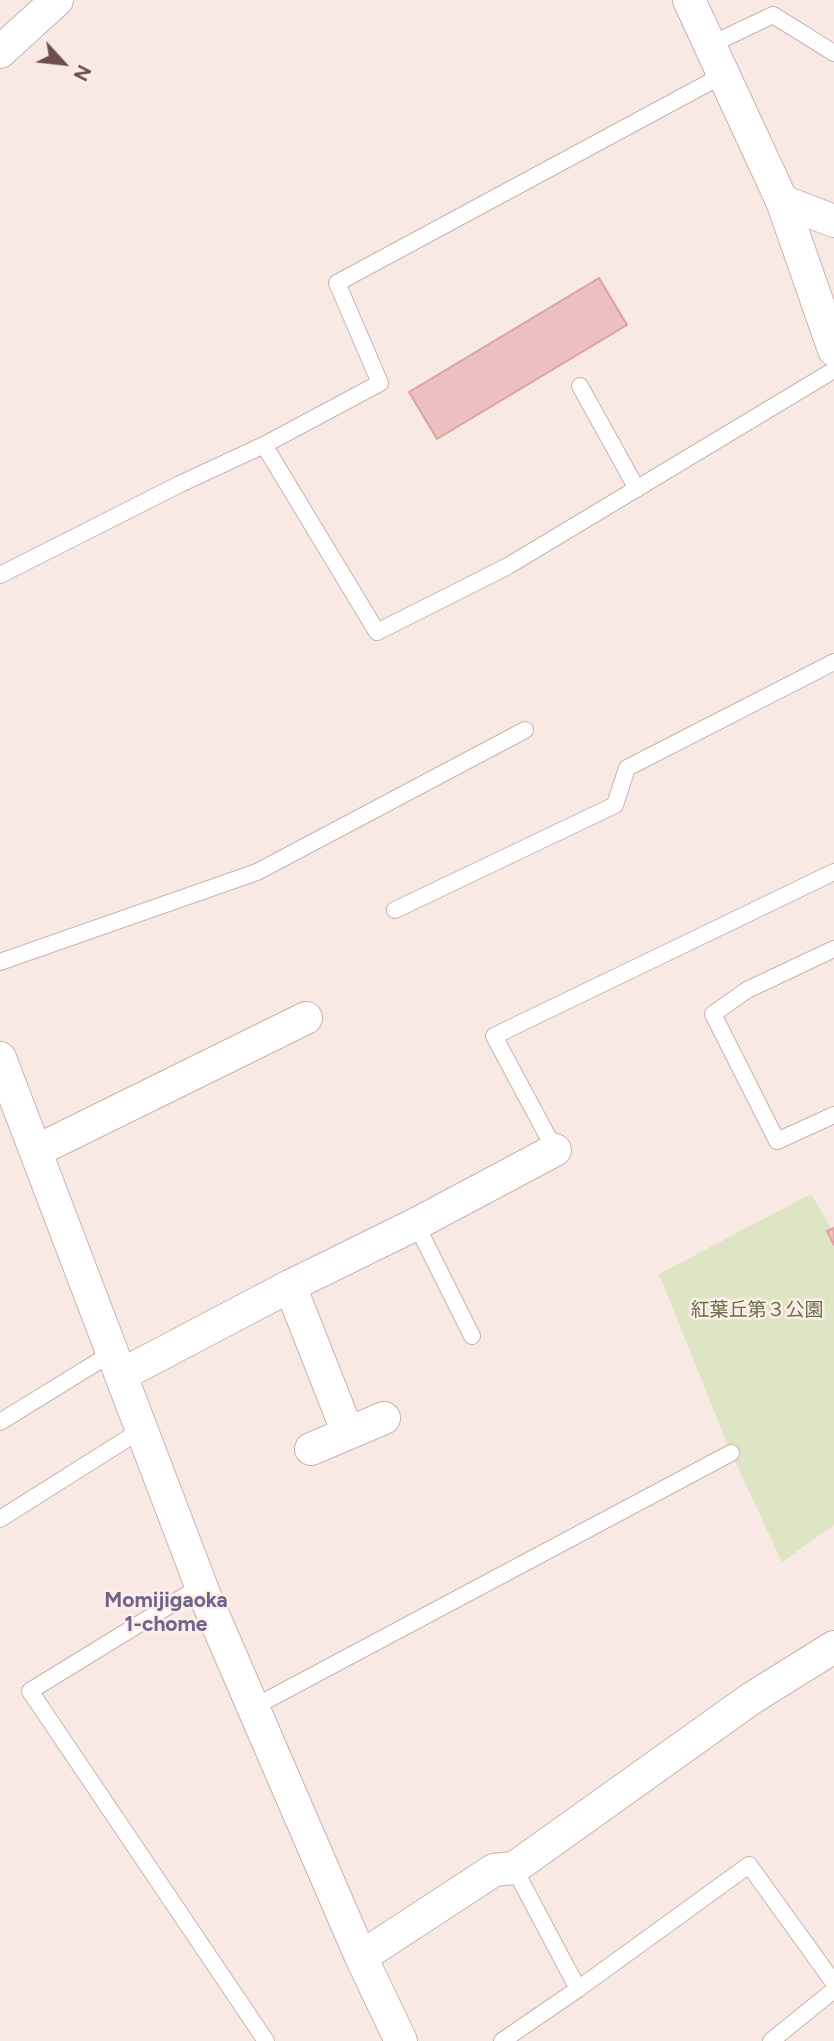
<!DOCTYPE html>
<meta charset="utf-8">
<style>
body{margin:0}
#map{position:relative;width:834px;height:2041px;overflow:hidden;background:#f9e9e4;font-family:Figtree,sans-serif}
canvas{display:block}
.north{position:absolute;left:28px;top:28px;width:70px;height:70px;-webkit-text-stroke:5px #fdeeea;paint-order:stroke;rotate:117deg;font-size:19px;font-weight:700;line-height:28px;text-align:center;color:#6e4d4d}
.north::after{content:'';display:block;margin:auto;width:24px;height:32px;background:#6e4d4d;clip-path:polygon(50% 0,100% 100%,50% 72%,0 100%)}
</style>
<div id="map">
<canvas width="834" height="2041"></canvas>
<div class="north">N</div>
</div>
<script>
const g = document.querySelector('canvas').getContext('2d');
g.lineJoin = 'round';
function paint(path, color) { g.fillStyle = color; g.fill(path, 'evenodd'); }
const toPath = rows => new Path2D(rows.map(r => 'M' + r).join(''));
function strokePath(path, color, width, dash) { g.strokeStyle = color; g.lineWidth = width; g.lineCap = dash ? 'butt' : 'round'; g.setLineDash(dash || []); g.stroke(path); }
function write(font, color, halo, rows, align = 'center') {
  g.font = font + ' Figtree,"Noto Sans JP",sans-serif'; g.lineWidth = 5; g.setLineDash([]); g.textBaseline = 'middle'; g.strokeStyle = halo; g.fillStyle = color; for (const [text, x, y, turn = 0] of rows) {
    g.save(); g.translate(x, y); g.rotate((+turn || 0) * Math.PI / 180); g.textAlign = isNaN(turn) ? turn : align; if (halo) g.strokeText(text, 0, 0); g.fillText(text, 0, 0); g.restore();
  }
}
paint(toPath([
 [811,1194,834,1233,834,1525,782,1562,731,1453,659,1274]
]), '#dee5c4');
const building = toPath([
 [599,278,627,325,437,439,409,392,599,278],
 [834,1228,834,1245,827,1231,834,1228]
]);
paint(building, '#ebc0bf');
strokePath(building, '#dca1a1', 2);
const lane = toPath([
 [710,45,773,15,834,53],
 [580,386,637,489],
 [264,445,377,632,508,566,834,370],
 [0,575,180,484,264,445,380,383,337,283,723,75],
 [395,910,615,805,627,768,834,662],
 [834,949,747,990,713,1014,777,1141,834,1115],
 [0,962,257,872,525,730],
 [555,1150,494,1036,834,872],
 [416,1224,472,1336],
 [0,1422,112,1353],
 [0,1519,141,1430],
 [201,1586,30,1691,266,2041],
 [254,1707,731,1453],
 [514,1868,578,1989],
 [502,2041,578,1989,749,1865,834,1983],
 [771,2041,834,1990]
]);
const street = toPath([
 [689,0,782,201,834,350],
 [0,52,57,0],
 [782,201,834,221],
 [0,1058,205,1596,361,1957,401,2041],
 [36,1151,306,1018],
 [290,1286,348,1433],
 [121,1375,290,1286,416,1224,555,1150],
 [311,1449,384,1418],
 [361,1957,494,1870,514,1868,752,1698,834,1647]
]);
strokePath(lane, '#cbb1af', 18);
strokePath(street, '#cbb1af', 34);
strokePath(lane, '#fff', 16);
strokePath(street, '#fff', 32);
write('19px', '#657346', '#fdeeea', [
 ["紅葉丘第３公園",757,1310]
]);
write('bold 21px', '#6f658b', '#fdeeea', [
 ["Momijigaoka",166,1601],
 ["1-chome",166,1625]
]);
</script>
